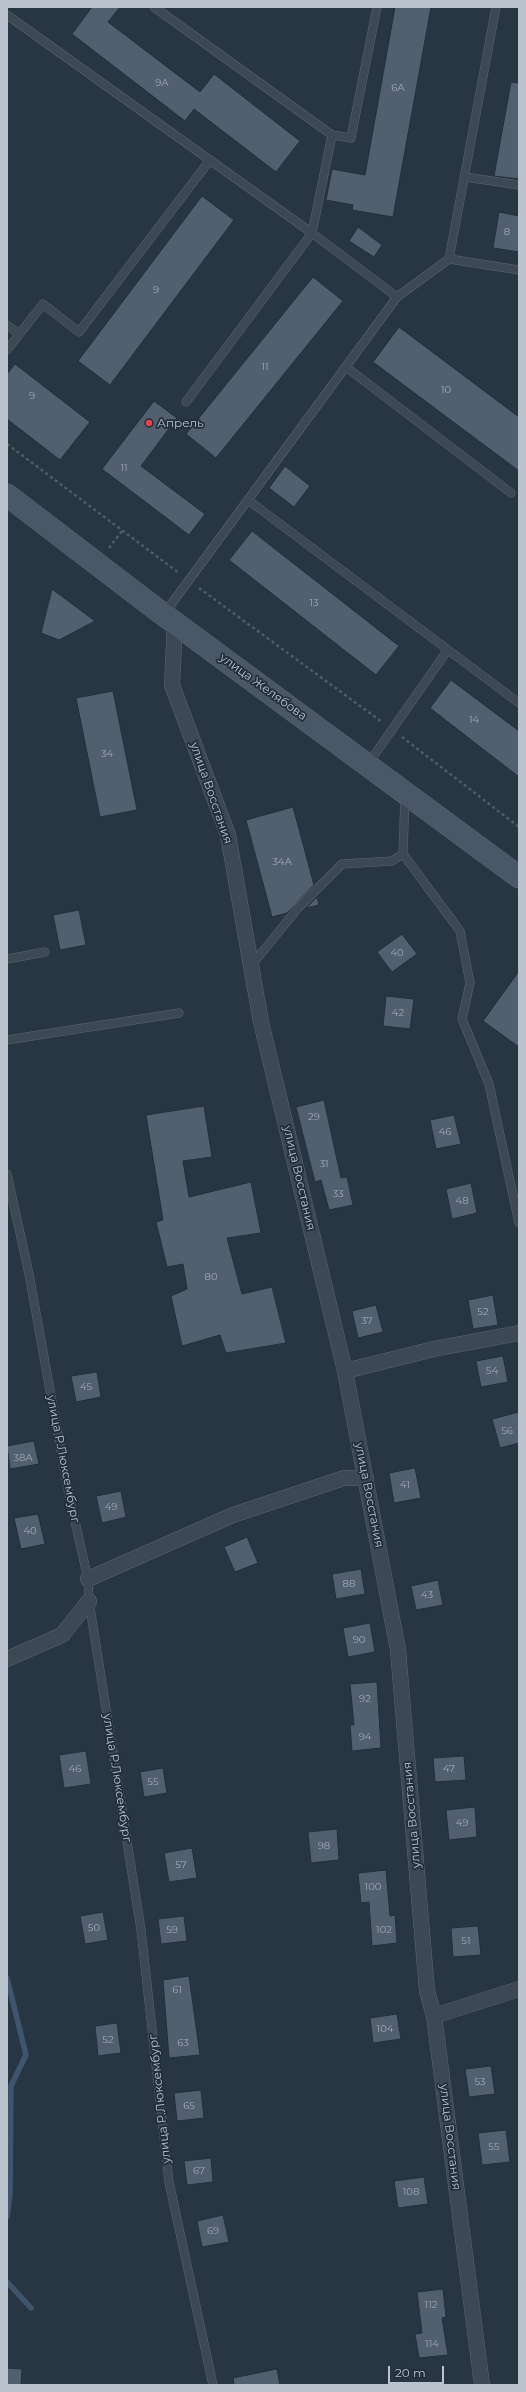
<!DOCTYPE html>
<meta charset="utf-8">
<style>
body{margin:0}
#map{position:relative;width:526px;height:2392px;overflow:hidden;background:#283644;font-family:Montserrat,sans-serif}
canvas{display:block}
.frame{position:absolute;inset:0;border:8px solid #bac3cd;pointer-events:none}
.scale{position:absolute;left:388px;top:2366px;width:56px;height:18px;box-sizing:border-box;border:2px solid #bac3cd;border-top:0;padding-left:5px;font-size:12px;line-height:14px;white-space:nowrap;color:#bac3cd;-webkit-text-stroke:3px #212d3a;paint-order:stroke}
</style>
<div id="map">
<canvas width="526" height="2392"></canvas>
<div class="frame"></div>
<div class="scale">20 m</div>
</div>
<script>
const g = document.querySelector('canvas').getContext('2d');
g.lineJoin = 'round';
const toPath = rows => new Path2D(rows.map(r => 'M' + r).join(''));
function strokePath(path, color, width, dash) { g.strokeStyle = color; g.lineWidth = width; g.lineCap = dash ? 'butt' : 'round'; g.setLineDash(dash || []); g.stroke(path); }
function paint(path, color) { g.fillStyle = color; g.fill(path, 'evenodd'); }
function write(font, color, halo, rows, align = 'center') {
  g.font = font + ' Montserrat,sans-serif'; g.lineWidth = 3.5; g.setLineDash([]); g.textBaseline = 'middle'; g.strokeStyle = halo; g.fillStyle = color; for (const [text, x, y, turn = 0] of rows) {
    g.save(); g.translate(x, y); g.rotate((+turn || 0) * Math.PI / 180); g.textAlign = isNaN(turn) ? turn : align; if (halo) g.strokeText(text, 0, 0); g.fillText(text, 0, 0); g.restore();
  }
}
strokePath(toPath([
 [7,1978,26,2055,11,2086,10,2194,7,2217],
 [7,2282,31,2308]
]), '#3e556d', 5.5);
const building = toPath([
 [92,7,120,7,108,22,200,92,214,74,300,141,276,172,194,109,185,121,72,34,92,7],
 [395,7,431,7,393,217,352,210,353,205,326,200,332,169,365,175,395,7],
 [511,82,519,83,519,179,494,176,511,82],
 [202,196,234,220,110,385,78,361,202,196],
 [499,212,519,216,519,252,493,248,499,212],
 [358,227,382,245,374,257,349,241,358,227],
 [313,277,343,301,216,458,186,434,313,277],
 [399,327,519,417,519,471,373,362,399,327],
 [15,364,90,422,60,460,7,419,7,374,15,364],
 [154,401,177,418,141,466,205,514,189,535,102,469,154,401],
 [285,466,310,486,294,507,269,488,285,466],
 [252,531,399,646,376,675,229,560,252,531],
 [52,589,95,621,59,640,41,633,52,589],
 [451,680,519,731,519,777,430,708,451,680],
 [113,691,137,810,100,817,76,698,113,691],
 [293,807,314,885,287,913,272,917,246,820,293,807],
 [317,897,319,905,306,908,317,897],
 [79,910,86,945,60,950,53,915,79,910],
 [402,934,417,954,392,972,377,952,402,934],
 [519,971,519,1047,483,1021,519,971],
 [386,996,414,999,410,1029,383,1026,386,996],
 [324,1100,341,1178,347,1177,353,1205,329,1210,321,1180,315,1182,296,1107,324,1100],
 [204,1106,212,1157,183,1161,189,1197,251,1182,261,1233,227,1238,242,1294,272,1287,286,1343,226,1353,220,1335,182,1346,171,1296,187,1289,183,1264,167,1267,156,1222,163,1220,146,1115,204,1106],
 [454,1115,461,1144,436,1149,430,1120,454,1115],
 [471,1183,477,1213,452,1219,446,1189,471,1183],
 [493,1295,498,1325,473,1329,468,1300,493,1295],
 [376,1305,383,1332,358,1338,352,1311,376,1305],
 [503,1356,508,1382,481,1387,476,1361,503,1356],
 [97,1372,101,1397,76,1402,71,1376,97,1372],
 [519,1412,519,1443,500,1448,492,1419,519,1412],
 [34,1441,39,1464,10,1469,7,1446,34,1441],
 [415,1468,421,1498,394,1503,389,1473,415,1468],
 [121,1491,126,1517,102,1523,96,1496,121,1491],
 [38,1514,45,1544,21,1549,14,1518,38,1514],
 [247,1537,258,1563,235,1572,224,1547,247,1537],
 [361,1569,365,1594,336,1599,332,1574,361,1569],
 [438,1580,443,1605,416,1610,411,1586,438,1580],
 [370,1623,375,1652,348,1657,343,1628,370,1623],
 [377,1682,381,1748,352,1751,350,1725,354,1725,350,1684,377,1682],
 [86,1751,91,1784,64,1788,59,1755,86,1751],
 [464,1756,466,1780,435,1782,433,1758,464,1756],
 [163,1768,167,1793,144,1797,140,1772,163,1768],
 [475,1807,477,1837,449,1840,446,1810,475,1807],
 [337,1829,339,1860,311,1863,308,1832,337,1829],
 [192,1848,197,1878,169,1882,164,1853,192,1848],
 [386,1870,390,1916,395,1915,397,1943,372,1946,369,1902,361,1903,358,1873,386,1870],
 [103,1912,108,1940,85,1944,80,1916,103,1912],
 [184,1916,187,1941,161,1944,158,1919,184,1916],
 [478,1926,481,1955,453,1957,451,1928,478,1926],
 [189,1976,200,2055,169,2058,163,1980,189,1976],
 [397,2014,401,2039,373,2043,370,2018,397,2014],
 [117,2023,121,2053,98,2056,95,2026,117,2023],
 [491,2066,495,2094,469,2097,465,2069,491,2066],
 [201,2090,204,2118,177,2121,174,2093,201,2090],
 [506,2130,510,2162,482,2165,478,2133,506,2130],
 [211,2158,213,2182,187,2185,184,2161,211,2158],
 [424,2177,428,2204,398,2208,394,2181,424,2177],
 [223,2215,229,2242,202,2247,197,2221,223,2215],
 [443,2289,446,2317,442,2318,448,2355,419,2358,415,2334,422,2333,417,2292,443,2289],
 [7,2368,22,2369,21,2385,7,2385,7,2368],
 [277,2369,280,2385,234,2385,233,2378,277,2369]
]);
paint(building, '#515f6f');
strokePath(building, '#232f3b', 1);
const lane = toPath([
 [154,7,332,135],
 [7,15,312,233,397,297,449,259,496,7],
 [465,177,519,185],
 [449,259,519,270],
 [7,325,19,334],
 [7,350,43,304,79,332,210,160],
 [346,367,511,493],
 [186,402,312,233,332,135,351,138,377,7],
 [248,500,519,703],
 [164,614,397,297],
 [368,764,447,651],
 [405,795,403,854,460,931,470,983,462,1019,489,1084,519,1223],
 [7,959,45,952],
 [251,966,298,908,342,864,392,861,403,854],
 [7,1040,179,1013],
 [7,1174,29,1274,68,1490,88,1579,89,1601,141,1930,169,2182,213,2385]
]);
const street = toPath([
 [175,622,172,685,228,835,261,1022,345,1371,398,1650,427,1991,434,2016,482,2385],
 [345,1371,434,1349,519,1333],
 [88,1579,233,1515,344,1478,366,1478],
 [7,1659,62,1635,89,1601],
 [434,2016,519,1989]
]);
const secondary = toPath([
 [7,495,156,609,519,877]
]);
strokePath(lane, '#5b6671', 9);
strokePath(street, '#5b6671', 16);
strokePath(secondary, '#5b6671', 23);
strokePath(toPath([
 [7,444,179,573],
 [109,548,122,531],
 [199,588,382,722],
 [402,737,519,827]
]), '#486161', 2.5, [3, 3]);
strokePath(lane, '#3c4854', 8);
strokePath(street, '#3c4854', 15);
strokePath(secondary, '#4a5767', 22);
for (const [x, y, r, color] of [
 [149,423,4,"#e0444e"]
]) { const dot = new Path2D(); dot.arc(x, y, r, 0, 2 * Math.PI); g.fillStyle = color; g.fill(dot); strokePath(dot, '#212d3a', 1.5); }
write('10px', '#a0aab6', null, [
 ["9А",162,83],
 ["6А",398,88],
 ["8",507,232],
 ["9",156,290],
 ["11",265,367],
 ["10",446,390],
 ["9",32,396],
 ["11",124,468],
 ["13",314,603],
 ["14",474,720],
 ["34",107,754],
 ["34А",282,862],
 ["40",397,953],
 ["42",398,1013],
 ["29",314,1117],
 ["46",445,1132],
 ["31",324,1164],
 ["33",338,1194],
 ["48",462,1201],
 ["80",211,1277],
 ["52",483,1312],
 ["37",367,1321],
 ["54",492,1371],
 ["45",86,1387],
 ["56",507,1431],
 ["38А",23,1458],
 ["41",405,1485],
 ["49",111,1507],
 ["40",30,1531],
 ["88",349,1584],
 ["43",427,1595],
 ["90",359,1640],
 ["92",365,1699],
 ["94",365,1737],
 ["46",75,1769],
 ["47",449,1769],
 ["55",153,1782],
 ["49",462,1823],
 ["98",324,1846],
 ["57",181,1865],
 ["100",373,1887],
 ["50",94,1928],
 ["59",172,1930],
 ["102",384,1930],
 ["51",466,1941],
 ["61",177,1990],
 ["104",385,2029],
 ["52",108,2040],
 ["63",183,2043],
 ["53",480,2082],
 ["65",189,2106],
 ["55",494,2147],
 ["67",199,2171],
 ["108",411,2192],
 ["69",213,2231],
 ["112",431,2305],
 ["114",432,2344]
]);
write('12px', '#bac3cd', '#212d3a', [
 ["Апрель",157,423]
], 'left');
write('12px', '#bac3cd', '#212d3a', [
 ["улица Желябова",263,687,36],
 ["улица Восстания",211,793,71],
 ["улица Восстания",299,1178,77],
 ["улица Р.Люксембург",63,1459,79],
 ["улица Восстания",369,1495,79],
 ["улица Р.Люксембург",117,1778,81],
 ["улица Восстания",412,1815,-95],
 ["улица Р.Люксембург",160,2099,-96],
 ["улица Восстания",450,2137,83]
]);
</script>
